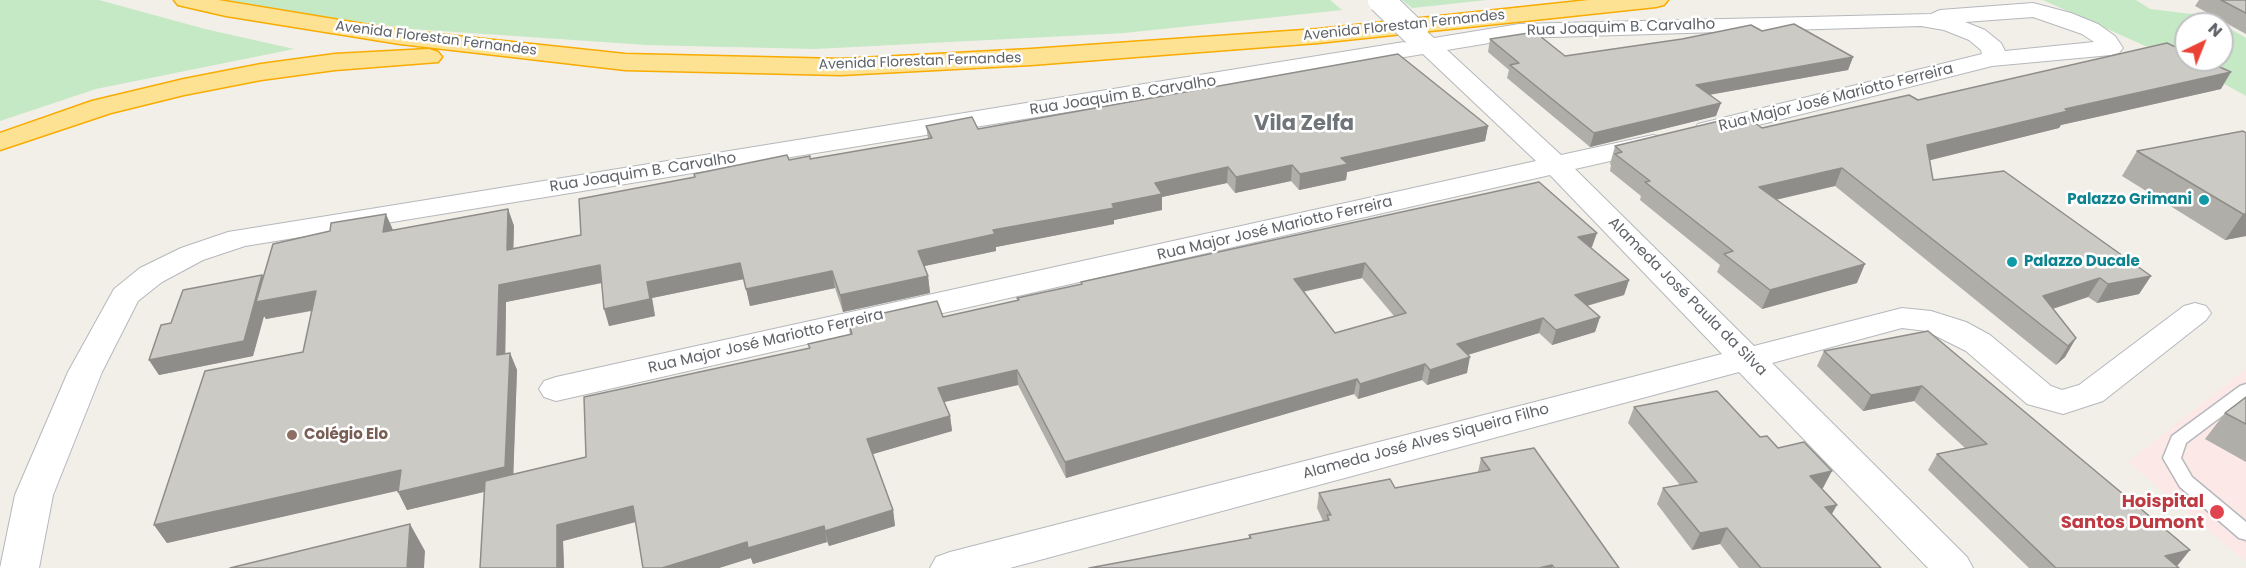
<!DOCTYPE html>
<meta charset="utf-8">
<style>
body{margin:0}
#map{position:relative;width:2246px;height:568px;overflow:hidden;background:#f1efe8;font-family:Poppins,sans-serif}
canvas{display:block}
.north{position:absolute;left:2174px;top:12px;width:60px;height:60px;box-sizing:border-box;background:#fff;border:2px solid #bfc1c3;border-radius:50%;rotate:43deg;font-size:16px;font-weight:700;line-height:24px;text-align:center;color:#5f6368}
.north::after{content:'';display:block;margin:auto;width:21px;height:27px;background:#ea4335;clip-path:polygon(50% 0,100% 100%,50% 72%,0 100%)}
</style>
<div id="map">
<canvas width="2246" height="568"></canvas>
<div class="north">N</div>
</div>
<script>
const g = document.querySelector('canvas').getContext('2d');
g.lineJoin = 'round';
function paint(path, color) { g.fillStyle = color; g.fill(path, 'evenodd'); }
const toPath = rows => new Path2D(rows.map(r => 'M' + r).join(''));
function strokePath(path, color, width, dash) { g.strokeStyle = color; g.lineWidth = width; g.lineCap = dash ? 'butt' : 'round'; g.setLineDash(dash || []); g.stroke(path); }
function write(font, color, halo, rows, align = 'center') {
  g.font = font + ' Poppins,sans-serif'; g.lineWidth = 5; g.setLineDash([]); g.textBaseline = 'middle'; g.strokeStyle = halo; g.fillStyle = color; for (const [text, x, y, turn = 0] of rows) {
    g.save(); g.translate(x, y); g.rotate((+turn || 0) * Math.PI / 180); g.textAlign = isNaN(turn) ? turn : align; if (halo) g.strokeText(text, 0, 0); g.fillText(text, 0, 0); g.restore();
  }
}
paint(toPath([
 [2246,369,2246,562,2128,462]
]), '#fce8e6');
paint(toPath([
 [0,0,99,0,205,29,294,49,96,89,0,121],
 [224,0,1330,0,1342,10,1124,33,815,49,647,45,412,29,259,8],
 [1402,0,1487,0,1412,8],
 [2043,0,2136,0,2150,9,2208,16,2221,24,2186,24,2186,60,2222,60,2222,24,2246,38,2246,96,2203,72]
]), '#c5e8c5');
const lane = toPath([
 [2246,384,2246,398,2186,443,2181,458,2192,477,2246,522,2246,540,2239,538,2180,487,2163,458,2172,436,2240,386,2246,384]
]);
const street = toPath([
 [2033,3,2071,13,2098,24,2115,36,2123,48,2119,53,2111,55,1992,66,1707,138,1698,136,1694,130,1698,124,1982,54,1981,50,1969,40,1944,30,1921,26,1519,38,1447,50,1561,155,1653,135,1663,137,1666,143,1663,149,1575,169,1754,346,1902,308,1931,311,1966,322,1990,335,2051,386,2062,390,2079,385,2184,306,2195,303,2206,306,2211,313,2206,320,2103,401,2063,414,2027,404,1966,351,1926,331,1902,328,1772,363,1967,557,1973,568,1928,568,1739,372,1010,568,930,568,936,557,950,552,1722,354,1550,175,556,401,544,397,539,389,544,381,556,377,1536,161,1423,54,245,246,203,260,162,282,138,301,102,372,53,495,39,568,0,568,15,495,68,372,114,289,140,268,181,248,228,232,1410,41,1406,36,1410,31,1418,29,1426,31,1434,38,1519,24,1931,14,1940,10,2033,3],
 [2033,17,2082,34,2094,42,2005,51,2001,43,1985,30,1965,22,2033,17]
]);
const highway = toPath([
 [174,0,218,0,400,30,625,54,841,59,1031,49,1318,29,1589,0,1668,0,1664,5,1656,7,1318,43,1031,65,841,75,625,70,400,44,226,16,178,5,174,0],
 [429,49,438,52,442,57,438,62,335,70,261,80,184,95,111,113,0,150,0,133,92,101,184,79,261,64,335,54,429,49]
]);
strokePath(lane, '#b5b8bc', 3);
strokePath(street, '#b5b8bc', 2);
strokePath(highway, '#f9ab00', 3);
paint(lane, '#fff');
paint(street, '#fff');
paint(highway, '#fde293');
const streetBridge = toPath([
 [1381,0,1415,33]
]);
strokePath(streetBridge, '#b5b8bc', 28, []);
strokePath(streetBridge, '#fff', 26);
paint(toPath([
 [2199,0,2246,0,2246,34,2195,6],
 [1762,31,1853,57,1848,70,1709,95,1716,116,1590,147,1507,78,1509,70,1488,52,1490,39,1565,56],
 [2221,89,2061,125,2059,128,1930,160,1933,180,2151,276,2139,294,2097,303,2088,297,2053,309,2076,338,2065,357,2056,365,1835,186,1776,200,1857,283,1762,309,1717,272,1720,265,1640,200,1641,196,1610,171,1611,165,1610,164,1615,146,1762,128,1918,100],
 [926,126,978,129,1488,126,1485,141,1347,172,1346,180,1299,190,1291,181,1235,193,1227,183,1162,197,1162,210,1114,220,1114,224,996,247,996,251,924,266,928,276,930,293,843,312,835,288,750,306,744,279,652,298,655,316,609,326,602,283,506,302,505,354,510,353,517,370,513,474,586,457,809,348,850,335,848,321,943,317,1018,301,1017,298,1082,284,1081,282,1592,247,1590,248,1629,280,1624,295,1587,306,1600,317,1595,332,1552,345,1539,333,1468,355,1467,373,1427,385,1422,380,1358,399,1354,394,1066,478,1018,385,944,402,950,416,952,431,872,454,893,510,895,526,829,546,827,542,753,564,751,558,719,568,643,568,636,522,563,541,564,568,480,568,484,492,407,510,398,490,167,543,154,525,303,352,312,311,266,319,264,316,253,356,159,375,149,360,171,323,262,275,264,277,393,230,508,209,514,226,513,248,581,235,789,160,810,159,928,139],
 [1362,278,1394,316,1335,333,1303,292],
 [2246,133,2246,236,2225,240,2122,176,2137,151],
 [1928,331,2178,565,2177,566,2179,568,2029,568,1928,470,1937,454,1965,448,1914,401,1863,411,1817,366,1824,351],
 [2246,397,2246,462,2205,439,2225,413],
 [1634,407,1760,437,1778,448,1823,488,1822,488,1832,514,1881,568,1739,568,1720,544,1692,550,1657,504,1663,488,1680,485,1628,423],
 [1481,458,1619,568,1089,568,1249,538,1249,535,1323,521,1317,508,1319,493,1395,488,1478,472]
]), '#afaea9');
paint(toPath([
 [1853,57,1848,70,1691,98,1696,85],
 [2231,72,2221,89,2061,125,2059,128,1919,163,1927,145,2065,109],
 [1721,103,1716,116,1590,147,1594,133],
 [1488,126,1485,141,1347,172,1346,180,1299,190,1300,174,1341,158],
 [1292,165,1291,181,1235,193,1236,177],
 [1228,167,1227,183,1162,197,1162,210,1114,220,1114,224,996,247,996,251,920,267,918,251,993,230,1112,204,1155,183],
 [1842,168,1835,186,1752,205,1759,187],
 [508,209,514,226,513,266,507,250],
 [386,214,393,230,383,232],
 [2243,214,2246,214,2246,236,2225,240],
 [1597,233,1592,247,1574,252,1578,237],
 [740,263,744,279,652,298,655,316,609,326,604,309,647,282],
 [1365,263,1362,278,1292,294,1294,279],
 [1865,264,1857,283,1762,309,1770,290],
 [600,265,606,282,506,302,505,373,497,355,499,285],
 [832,271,835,288,750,306,746,289],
 [262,275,270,290,316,291,325,308,266,319,264,316,253,356,159,375,149,360],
 [928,276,930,293,843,312,840,295],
 [2151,276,2139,294,2097,303,2108,284],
 [2100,278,2088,297,2033,315,2043,296],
 [1629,280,1624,295,1571,310,1575,295],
 [1600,317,1595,332,1552,345,1556,330],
 [1543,318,1539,333,1454,359,1457,344],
 [2076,338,2065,357,2056,365,2068,346],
 [510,353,517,370,513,485,407,510,398,492],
 [1470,357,1467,373,1427,385,1430,370],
 [1425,364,1422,380,1358,399,1360,384],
 [1017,370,1018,385,940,403,938,388],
 [1357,379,1354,394,1066,478,1065,462],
 [1922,386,1914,401,1863,411,1871,395],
 [950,416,952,431,870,455,867,439],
 [401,470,410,488,167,543,154,525],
 [1832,471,1823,488,1802,492,1810,476],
 [1837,505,1828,521,1825,507],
 [633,506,639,521,563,541,564,568,557,568,557,525],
 [893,510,895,526,829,546,825,531],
 [410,524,425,551,424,568,407,568],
 [824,526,827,542,753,564,751,558,719,568,662,568,747,542],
 [1727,528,1720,544,1692,550,1700,533],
 [2190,550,2178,565,2167,568,2165,556],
 [1552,565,1552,568,1539,568]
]), '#8f8d8a');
const building = toPath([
 [2221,0,2246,0,2246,13,2221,0],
 [1794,24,1853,57,1696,85,1721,103,1594,133,1510,65,1519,63,1490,39,1535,32,1565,56,1682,39,1751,25,1762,31,1794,24],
 [2167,43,2186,52,2186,60,2204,60,2231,72,2065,109,2068,111,1927,145,1933,180,2004,171,2151,276,2108,284,2100,278,2043,296,2076,338,2068,346,1842,168,1759,187,1865,264,1770,290,1724,254,1733,251,1645,182,1650,181,1615,154,1622,152,1615,146,1744,115,1762,128,1909,95,1918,100,2167,43],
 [1398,54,1488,126,1341,158,1348,164,1300,174,1292,165,1236,177,1228,167,1155,183,1162,194,1112,204,1114,208,993,230,995,234,918,251,928,276,840,295,832,271,746,289,740,263,647,282,650,299,604,309,600,265,499,285,497,355,510,353,505,467,398,492,401,470,154,525,205,371,303,352,316,291,256,302,273,244,330,231,331,223,386,214,383,232,508,209,507,250,581,235,579,199,695,177,694,174,787,155,789,160,810,156,810,159,932,138,926,126,972,117,978,129,1398,54],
 [2243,131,2246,133,2246,214,2243,214,2137,151,2243,131],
 [1539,182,1597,233,1578,237,1629,280,1575,295,1600,317,1556,330,1543,318,1457,344,1470,357,1430,370,1425,364,1360,384,1357,379,1065,462,1017,370,938,388,950,416,867,439,893,510,825,531,824,526,748,548,747,542,662,568,643,568,633,506,557,525,557,568,480,568,485,481,586,457,584,397,810,348,808,344,852,334,848,321,937,301,943,317,1019,300,1017,298,1082,284,1081,282,1539,182],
 [1365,263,1406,313,1335,333,1294,279,1365,263],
 [262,275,244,341,149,360,161,325,171,323,183,290,262,275],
 [1928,331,2190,550,2165,556,2179,568,2056,568,1937,454,1987,444,1922,386,1871,395,1824,351,1928,331],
 [1717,391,1760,437,1767,436,1778,448,1804,442,1832,471,1810,476,1837,505,1825,507,1881,568,1761,568,1727,528,1700,533,1663,488,1697,482,1634,407,1717,391],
 [2246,397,2246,424,2225,413,2246,397],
 [1534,448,1619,568,1554,568,1552,565,1539,568,1089,568,1251,538,1249,535,1329,520,1327,515,1331,515,1319,493,1390,479,1395,488,1490,470,1481,458,1534,448],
 [410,524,407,568,230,568,410,524]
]);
paint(building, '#cccac5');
strokePath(building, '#8f8d8a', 1.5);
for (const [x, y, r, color] of [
 [2204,200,6,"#0f9aa8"],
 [2012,262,6,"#0f9aa8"],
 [292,435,6,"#8d6e63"],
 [2217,512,8,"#e0444e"]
]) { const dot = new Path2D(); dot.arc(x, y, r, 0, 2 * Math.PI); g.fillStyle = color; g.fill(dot); strokePath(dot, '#fff', 2); }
write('14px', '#5f6368', '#fff', [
 ["Avenida Florestan Fernandes",1404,26,-6],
 ["Avenida Florestan Fernandes",436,39,7],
 ["Avenida Florestan Fernandes",920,62,-2]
]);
write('15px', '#5f6368', '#fff', [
 ["Rua Joaquim B. Carvalho",1621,28,-2],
 ["Rua Joaquim B. Carvalho",1123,96,-9],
 ["Rua Major José Mariotto Ferreira",1836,98,-14],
 ["Rua Joaquim B. Carvalho",643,173,-9],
 ["Rua Major José Mariotto Ferreira",1275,229,-13],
 ["Alameda José Paula da Silva",1687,297,45],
 ["Rua Major José Mariotto Ferreira",766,342,-13],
 ["Alameda José Alves Siqueira Filho",1426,442,-15]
]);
write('bold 15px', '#0d838f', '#fff', [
 ["Palazzo Grimani",2192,200],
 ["Palazzo Ducale",2024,262,"left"]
], 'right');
write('bold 15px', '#785e54', '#fff', [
 ["Colégio Elo",304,435]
], 'left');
write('bold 18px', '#be3a42', '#fff', [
 ["Hoispital",2204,502],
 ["Santos Dumont",2204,523]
], 'right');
write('bold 21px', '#70757a', '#fff', [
 ["Vila Zelfa",1304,125]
]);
</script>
